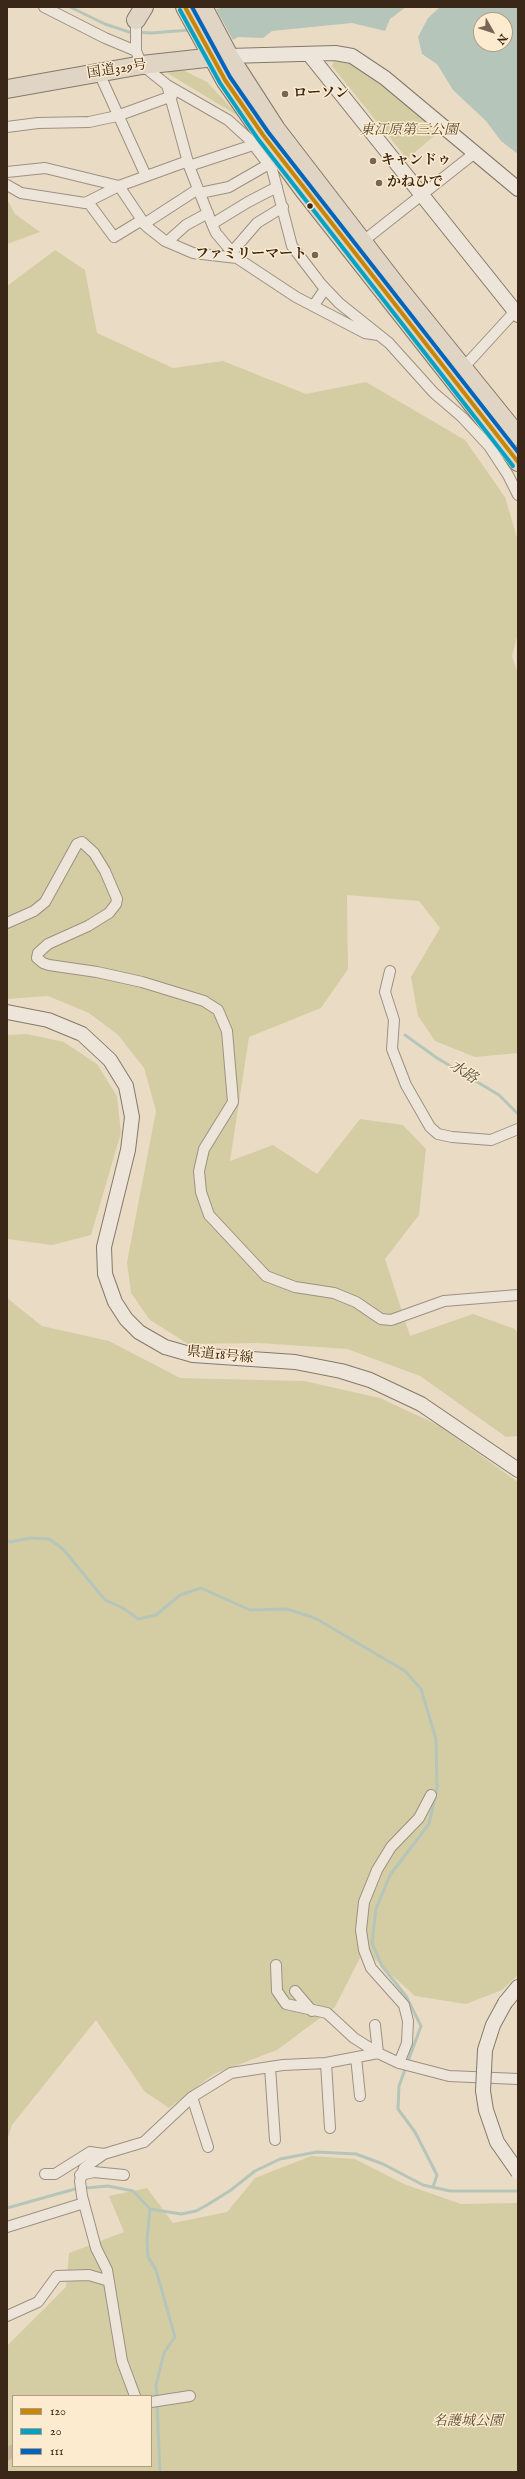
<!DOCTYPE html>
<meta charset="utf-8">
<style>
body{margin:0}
#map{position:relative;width:525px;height:2479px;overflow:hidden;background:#eadcc4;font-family:"IM FELL English",serif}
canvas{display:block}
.frame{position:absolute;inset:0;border:8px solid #3a2717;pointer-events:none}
.legend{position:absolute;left:12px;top:2395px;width:140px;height:72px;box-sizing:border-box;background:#fcebce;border:1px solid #ae9d85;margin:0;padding:5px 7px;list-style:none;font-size:12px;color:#3a2717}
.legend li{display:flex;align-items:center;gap:8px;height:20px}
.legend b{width:20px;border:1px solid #ae9d85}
.north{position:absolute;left:473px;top:12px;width:40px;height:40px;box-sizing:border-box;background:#fcebce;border:1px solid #ae9d85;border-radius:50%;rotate:129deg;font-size:11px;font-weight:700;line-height:16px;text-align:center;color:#3a2717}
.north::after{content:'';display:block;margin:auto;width:14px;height:18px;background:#786654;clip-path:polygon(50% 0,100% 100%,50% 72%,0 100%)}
</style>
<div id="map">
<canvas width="525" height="2479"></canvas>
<div class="frame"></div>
<ul class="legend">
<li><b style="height:5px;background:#c88606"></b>120</li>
<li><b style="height:5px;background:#03a2c5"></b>20</li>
<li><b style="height:5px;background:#0065bd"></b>111</li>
</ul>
<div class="north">N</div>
</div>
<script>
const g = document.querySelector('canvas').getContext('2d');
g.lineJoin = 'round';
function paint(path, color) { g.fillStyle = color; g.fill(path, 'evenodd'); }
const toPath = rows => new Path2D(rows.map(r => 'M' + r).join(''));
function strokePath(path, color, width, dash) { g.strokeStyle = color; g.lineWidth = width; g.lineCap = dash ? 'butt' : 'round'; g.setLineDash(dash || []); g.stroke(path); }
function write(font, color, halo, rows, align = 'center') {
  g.font = font + ' "IM FELL English","Noto Serif JP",serif'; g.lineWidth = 3; g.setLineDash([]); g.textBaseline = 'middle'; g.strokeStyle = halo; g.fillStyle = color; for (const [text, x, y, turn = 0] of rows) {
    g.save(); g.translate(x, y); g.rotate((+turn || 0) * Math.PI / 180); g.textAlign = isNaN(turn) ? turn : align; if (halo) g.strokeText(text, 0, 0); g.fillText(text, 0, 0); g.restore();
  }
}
paint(toPath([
 [334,61,350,63,360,68,440,131,407,159,332,66],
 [176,70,185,71,207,82,240,117,167,73,168,71],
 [7,199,15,214,40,232,7,244],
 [55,250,85,270,97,333,173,368,223,361,306,394,366,382,465,440,505,497,518,541,518,633,512,656,518,674,518,1053,475,1057,435,1041,418,1016,411,977,440,928,419,901,347,895,348,969,321,1008,249,1037,230,1161,273,1145,317,1174,360,1119,403,1125,426,1149,419,1215,385,1259,410,1336,473,1314,515,1329,518,1333,518,1436,506,1437,420,1376,347,1349,258,1343,188,1344,150,1320,131,1293,127,1262,156,1111,144,1068,118,1035,89,1013,48,996,7,999,7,286],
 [27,1034,64,1042,97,1064,117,1096,121,1133,91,1235,52,1245,7,1239,7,1035],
 [7,1298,42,1326,109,1341,180,1378,304,1381,380,1398,438,1425,518,1482,518,1975,502,1990,466,2004,415,1996,364,1950,335,2007,277,2050,214,2074,169,2108,145,2092,96,2020,12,2125,7,2141],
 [311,2156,355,2159,404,2184,461,2204,518,2203,518,2472,7,2472,7,2346,66,2287,69,2253,124,2232,109,2196,147,2188,173,2223,227,2212,255,2178],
 [13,2396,151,2396,151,2466,13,2466]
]), '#d4cda4');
paint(toPath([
 [226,7,406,7,390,19,385,31,352,23,272,31,263,38,238,37,233,40,216,9],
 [440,7,518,7,518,154,501,141,486,121,453,90,437,64,422,54,418,37,428,18],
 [481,20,505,20,505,44,481,44]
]), '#b6c5ba');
strokePath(toPath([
 [70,7,105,24,129,32,151,33,190,30],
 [405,1035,437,1058,499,1095,518,1114],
 [7,1540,10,1542,30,1538,49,1539,63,1549,105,1600,123,1608,138,1619,156,1615,180,1595,201,1588,250,1610,287,1609,315,1618,405,1671,421,1689,436,1739,437,1789,429,1824,390,1875,376,1909,372,1943,382,1966,406,1996,421,2026,399,2086,398,2109,415,2132,437,2175,433,2187],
 [7,2208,75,2189,108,2186,133,2191,150,2209,181,2214,196,2211,207,2205,231,2190,255,2171,280,2159,317,2152,356,2154,383,2164,423,2185,450,2191,518,2191],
 [150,2209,147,2240,148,2257,156,2270,175,2337,164,2353,156,2385,157,2398],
 [157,2404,160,2472]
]), '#b6c5ba', 3);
strokePath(toPath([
 [7,2447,13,2458]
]), '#c7b8a1', 18, [18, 9]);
const street = toPath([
 [44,7,105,38,136,51],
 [136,15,136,51,142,65,167,85,228,120,249,139,272,169,292,246,321,284,339,303,389,343,434,393,462,417,489,446,508,475,518,495],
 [99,73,146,176],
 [167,85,189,166,212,224,216,233,237,258,296,297,365,333,378,335],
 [7,127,38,123,89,122,117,116,172,96],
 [189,166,253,145],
 [7,172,45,168,119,186,146,226,165,241,193,253,237,258],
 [7,185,21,193,85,203,119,186,188,161],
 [200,193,229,187,269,164],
 [88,202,114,237,142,220],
 [144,224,198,189],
 [212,224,248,202,277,187],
 [167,242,186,225,208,213],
 [362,242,476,152],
 [232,252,257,223,283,207],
 [314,305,325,289],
 [464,367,518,308],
 [7,923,34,911,45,902,77,844,82,842,94,853,105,871,117,899,116,904,109,913,88,926,48,944,38,953,37,958,43,963,49,965,97,972,142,982,204,1001,218,1010,227,1031,233,1102,204,1149,199,1171,201,1192,209,1215,266,1276,295,1287,334,1293,356,1302,381,1319,391,1320,444,1301,518,1295],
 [390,971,385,992,394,1020,392,1049,406,1085,430,1127,438,1134,452,1137,491,1140,518,1129],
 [276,1965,277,1991,286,2004,327,2013,354,2038,378,2053],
 [295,1991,312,2011],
 [375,2025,378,2053],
 [356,2057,360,2096],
 [326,2063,330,2128],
 [399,2063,407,2043,408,2021,404,2005,371,1968,364,1950,361,1930,364,1902,377,1870,391,1847,419,1818,431,1795],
 [270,2067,275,2140],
 [192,2097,208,2147],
 [45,2174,55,2174,90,2152,104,2154],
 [80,2175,94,2172,124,2175],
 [7,2227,84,2203],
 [7,2316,38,2302,57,2276,89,2275,109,2281],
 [135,2396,122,2361,107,2270,96,2248,82,2196,80,2181,84,2168,104,2154,144,2142,192,2097,231,2073,283,2065,326,2063,378,2053,399,2063,449,2076,518,2079],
 [151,2402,190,2396]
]);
const secondary = toPath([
 [309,54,518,315],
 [229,56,335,53,352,56,385,78,518,189],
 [7,1012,48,1020,82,1034,110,1060,126,1086,132,1117,128,1150,104,1247,105,1274,115,1302,126,1319,139,1332,165,1347,193,1355,295,1362,341,1371,370,1380,421,1404,518,1470],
 [505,2003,518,1987]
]);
const highway = toPath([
 [185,7,225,80,263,135,303,189,518,462],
 [203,7,229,56,276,129,396,285,518,436],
 [136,20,144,7],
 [7,89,142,65,224,56]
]);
strokePath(street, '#9c9182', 12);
strokePath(secondary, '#83796b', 16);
strokePath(highway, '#83796b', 20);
strokePath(street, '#ede5d9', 10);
strokePath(secondary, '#ede5d9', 14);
strokePath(highway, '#e0d5c4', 18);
const secondaryBridge = toPath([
 [505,2003,493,2025,485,2050,483,2091,486,2110,497,2142,518,2172]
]);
strokePath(secondaryBridge, '#83796b', 16, []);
strokePath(secondaryBridge, '#ede5d9', 14);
strokePath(toPath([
 [185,7,225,80,263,135,518,462]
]), '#c88606', 4);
strokePath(toPath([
 [180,10,220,83,258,139,513,466]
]), '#03a2c5', 4);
strokePath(toPath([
 [192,7,230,77,268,132,518,452]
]), '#0065bd', 4);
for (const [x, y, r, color] of [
 [285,94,4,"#786654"],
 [373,161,4,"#786654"],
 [379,183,4,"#786654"],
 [310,206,3.5,"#3a2717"],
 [315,255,4,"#786654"]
]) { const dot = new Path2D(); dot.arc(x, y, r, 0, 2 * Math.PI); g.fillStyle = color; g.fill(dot); strokePath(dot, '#fcebce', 1.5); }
write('14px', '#3a2717', '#fcebce', [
 ["国道329号",117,70,-9],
 ["県道18号線",220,1356,6]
]);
write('bold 14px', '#3a2717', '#fcebce', [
 ["ローソン",293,94],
 ["キャンドゥ",381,161],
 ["かねひで",387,183],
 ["ファミリーマート",307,255,"right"]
], 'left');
write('italic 14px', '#5c4e34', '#fcebce', [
 ["東江原第三公園",409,131],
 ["名護城公園",468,2422]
]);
write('italic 15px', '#595346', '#fcebce', [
 ["水路",463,1073,33]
]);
</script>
